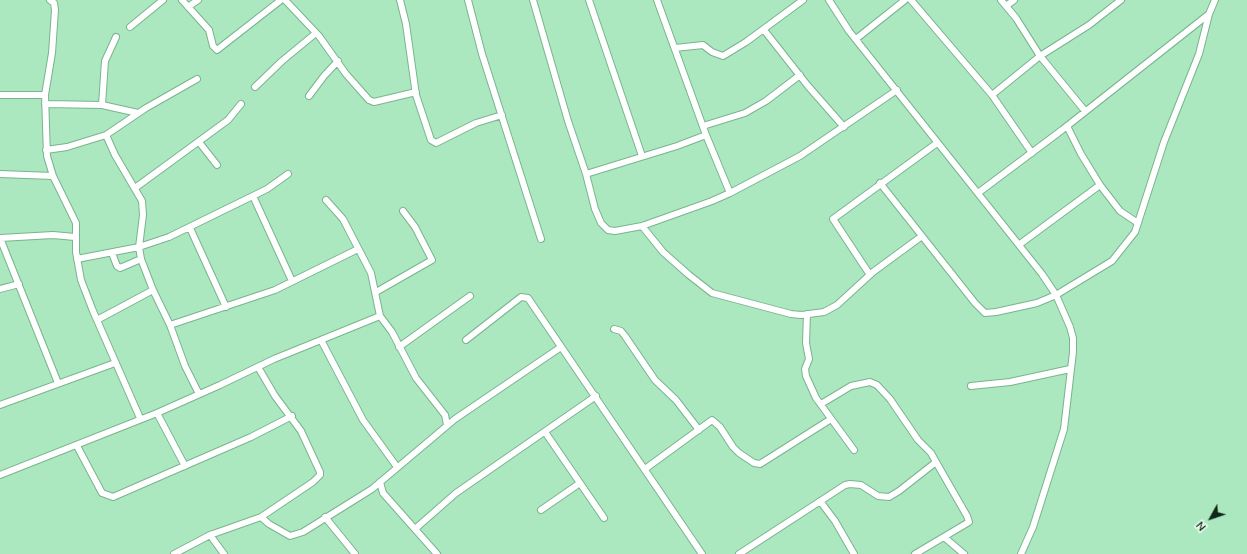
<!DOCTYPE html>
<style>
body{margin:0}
#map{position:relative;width:1247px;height:554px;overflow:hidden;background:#abe8c0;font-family:"Nunito Sans",sans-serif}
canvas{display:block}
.north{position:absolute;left:1191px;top:498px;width:40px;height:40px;-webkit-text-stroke:3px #ecfef1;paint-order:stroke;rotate:230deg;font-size:11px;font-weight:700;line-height:16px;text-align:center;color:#0e2718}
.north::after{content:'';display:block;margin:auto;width:14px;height:18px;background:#0e2718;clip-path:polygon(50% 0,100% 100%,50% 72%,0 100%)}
</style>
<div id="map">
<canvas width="1247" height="554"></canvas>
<div class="north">N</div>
</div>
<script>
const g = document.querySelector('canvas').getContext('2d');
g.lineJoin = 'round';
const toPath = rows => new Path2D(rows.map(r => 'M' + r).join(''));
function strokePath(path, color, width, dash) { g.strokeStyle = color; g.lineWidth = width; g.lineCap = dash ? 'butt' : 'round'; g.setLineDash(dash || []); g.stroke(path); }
const minor = toPath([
 [50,0,54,3,55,10,52,53,45,95,47,156,53,176,76,223,76,252,81,280,93,311,140,418],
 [182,0,209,30,213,46,217,50,281,0],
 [285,0,319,36,346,74,369,100,374,102,416,92],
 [400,0,406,24,416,95,431,140,436,143,476,123,502,115],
 [468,0,482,54,541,239],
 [533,0,568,121,586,174,595,209,601,223,608,230,615,231,642,226,712,201,730,193,800,156,897,90],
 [589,0,642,156],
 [657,0,706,135,730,193],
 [829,0,849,31,1042,274,1056,295,1070,327,1073,338,1073,352,1064,429,1033,527,1021,554],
 [911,0,992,95,1032,153],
 [1001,0,1016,18,1040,56,1085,111],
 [1006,6,1014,0],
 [188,7,198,0],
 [130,27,163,0],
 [764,30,808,86,844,127],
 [856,39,905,0],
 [675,48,703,45,712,52,723,56,746,42,803,0],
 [255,87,282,61,316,33],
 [0,95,45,95],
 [992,95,1040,56,1089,25,1121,0],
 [309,96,324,76,338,61],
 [45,104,102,105,138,113],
 [102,105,105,61,116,37],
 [703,126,745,113,766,101,800,75],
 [1067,126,1081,154,1100,185,1120,211,1138,223],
 [106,135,115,155,142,201,143,215,139,247,141,259,153,290,170,325,185,366,199,394],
 [199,142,217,165],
 [46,150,67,147,106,135,146,108,197,79],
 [0,174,53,176],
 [586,174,677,146,706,135],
 [880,183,975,303,985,313,996,312,1037,303,1056,295,1112,261,1135,232,1164,142,1199,54,1209,14],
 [135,188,228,120,241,104],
 [978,193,1062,130,1209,14,1215,0],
 [253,196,292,281],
 [326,200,343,219,371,273,380,316],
 [642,226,663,252,689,275,712,293,791,314,801,315,824,312,837,305,873,272,922,236],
 [190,228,226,307],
 [1020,244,1100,185],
 [112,253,117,266,120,268,141,259],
 [77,259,139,247,169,237,267,189,288,174],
 [870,275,833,219,937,143],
 [0,289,19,284],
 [376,292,432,260,415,227,403,211],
 [807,314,806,343,809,359,805,369,806,376,816,398,854,450],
 [97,320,153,290],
 [170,325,275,290,358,249],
 [614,329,621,331,625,336,655,380,676,400,699,430],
 [321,340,363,420,397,467],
 [466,340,521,297,528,298,702,554],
 [399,347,470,296],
 [258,367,275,396,301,431,320,472,320,475,313,482,261,517],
 [58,383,0,238,53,235,75,237],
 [971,386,1010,382,1070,369],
 [821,404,851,386,870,382,877,385,890,399,918,440,931,453,936,462,967,516,969,522,915,554],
 [0,405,115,363],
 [157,413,185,466],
 [545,432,604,518],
 [77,446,102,493,113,497,251,437,292,416],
 [645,469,712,420,720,427,733,447,739,453,754,463,760,464,831,419],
 [0,475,157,413,220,385,274,359,380,316,392,332,416,378,445,415,447,425],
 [380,482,383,493,437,554],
 [820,501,835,521,854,554],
 [541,510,580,483],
 [325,517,355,554],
 [415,529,456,493,596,396],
 [210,535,224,554],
 [944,537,964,554],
 [174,554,210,535,261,517,269,524,290,536,303,532,372,489,455,419,561,347],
 [739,554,845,485,850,484,861,485,878,496,889,497,899,491,936,462]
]);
strokePath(minor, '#79b48e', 8);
strokePath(minor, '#fff', 6);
</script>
